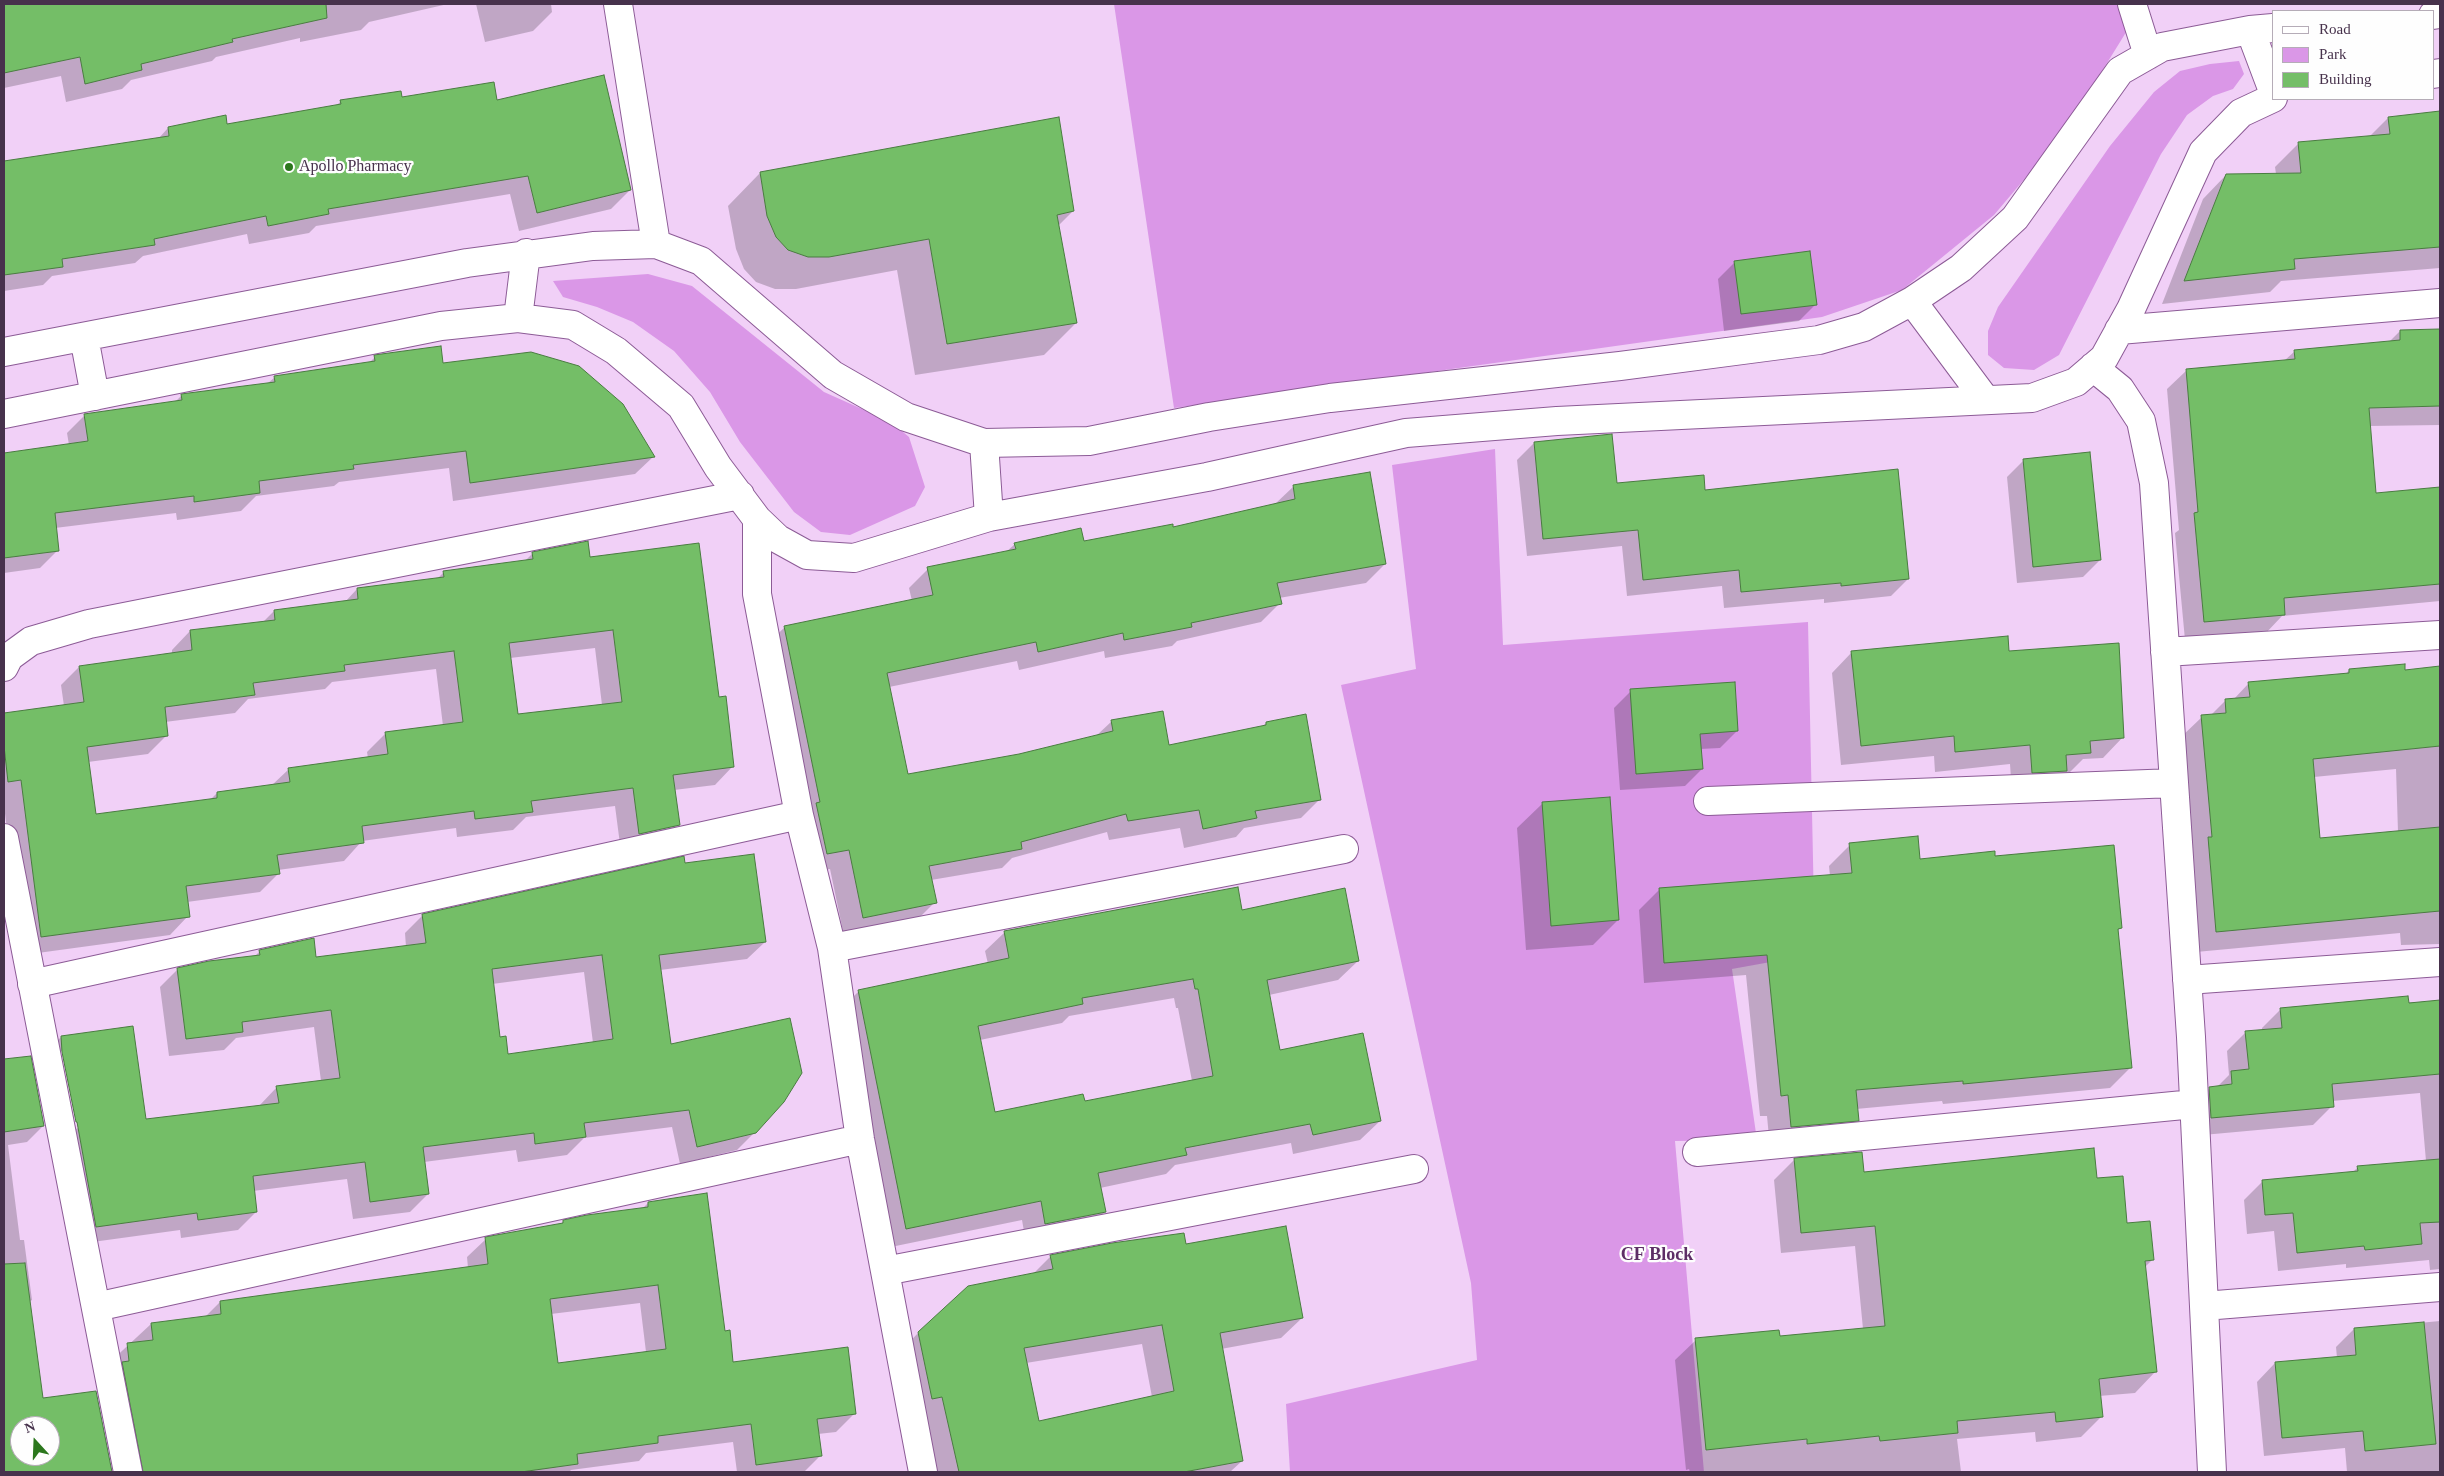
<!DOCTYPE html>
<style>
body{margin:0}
#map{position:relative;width:2444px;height:1476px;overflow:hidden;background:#f1d0f7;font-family:"Times New Roman",serif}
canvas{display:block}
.frame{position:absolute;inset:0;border:5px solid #47324c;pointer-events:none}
.legend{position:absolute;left:2272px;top:10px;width:162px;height:90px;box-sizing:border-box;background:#fefefe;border:1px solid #b5acb7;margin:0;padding:6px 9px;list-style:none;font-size:15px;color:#47324c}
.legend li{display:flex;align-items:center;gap:10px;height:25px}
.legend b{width:25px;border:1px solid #b5acb7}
.north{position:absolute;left:10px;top:1416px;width:50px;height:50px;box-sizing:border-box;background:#fefefe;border:1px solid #b5acb7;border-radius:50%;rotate:340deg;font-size:14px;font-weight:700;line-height:20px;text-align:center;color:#47324c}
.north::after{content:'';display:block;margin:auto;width:18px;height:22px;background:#2c771d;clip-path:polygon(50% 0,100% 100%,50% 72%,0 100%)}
</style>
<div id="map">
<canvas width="2444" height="1476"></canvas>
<div class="frame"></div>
<ul class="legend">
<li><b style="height:6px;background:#fff"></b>Road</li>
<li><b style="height:14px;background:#da97e7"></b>Park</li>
<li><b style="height:14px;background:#74be67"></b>Building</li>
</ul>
<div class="north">N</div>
</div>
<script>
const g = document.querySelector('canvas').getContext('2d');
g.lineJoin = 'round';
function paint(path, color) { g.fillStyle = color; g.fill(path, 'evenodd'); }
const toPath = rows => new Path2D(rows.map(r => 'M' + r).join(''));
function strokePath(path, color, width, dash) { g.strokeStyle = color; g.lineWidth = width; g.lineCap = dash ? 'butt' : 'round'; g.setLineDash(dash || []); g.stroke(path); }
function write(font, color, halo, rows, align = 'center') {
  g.font = font + ' "Times New Roman",serif'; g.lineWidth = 4.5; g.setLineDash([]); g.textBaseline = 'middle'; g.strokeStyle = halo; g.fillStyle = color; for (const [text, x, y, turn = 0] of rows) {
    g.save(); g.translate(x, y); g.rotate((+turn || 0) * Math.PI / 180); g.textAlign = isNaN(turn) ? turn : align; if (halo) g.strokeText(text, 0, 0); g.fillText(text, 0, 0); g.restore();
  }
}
paint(toPath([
 [1114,4,2128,4,2133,21,2065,131,1994,215,1902,290,1822,317,1174,408],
 [2239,61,2244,74,2233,89,2213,96,2187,115,2161,154,2059,355,2034,370,2004,368,1988,355,1988,331,1998,307,2110,146,2154,92,2180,71,2210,64],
 [648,274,692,286,824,392,891,422,909,437,925,487,915,506,850,535,821,532,794,512,740,442,710,392,674,351,633,322,597,307,563,297,553,281],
 [1495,449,1503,645,1808,622,1815,954,1732,969,1757,1140,1675,1141,1704,1472,1290,1472,1286,1404,1477,1360,1471,1283,1341,685,1416,669,1392,465]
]), '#da97e7');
paint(toPath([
 [4,4,448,4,369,22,361,30,300,42,300,38,216,57,212,61,131,80,122,89,66,102,61,76,4,88],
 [476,4,551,4,552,12,533,31,485,42],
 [401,98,496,102,630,190,611,209,519,231,510,194,316,226,309,233,249,244,247,234,143,256,135,263,52,276,43,285,4,291,4,162,158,139,168,128,226,126,336,106,341,101],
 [2440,113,2440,268,2281,281,2270,292,2162,304,2203,199,2226,175,2276,174,2275,167,2299,143,2369,137,2388,118],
 [760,173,1073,211,1058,226,1076,323,1044,355,915,375,897,270,796,289,775,289,756,282,744,269,736,249,728,206],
 [1735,262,1816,304,1799,321,1724,331,1718,279],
 [2400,331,2440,331,2440,425,2369,426,2375,494,2440,489,2440,601,2282,616,2265,634,2185,640,2175,533,2179,530,2167,389,2187,370,2284,361,2295,351,2389,342],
 [375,357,442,364,653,457,635,474,453,501,449,468,339,482,334,486,256,496,241,511,177,520,176,513,55,528,58,550,40,568,4,573,4,454,69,445,67,433,85,415,174,403,181,396,267,384,275,377,368,364],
 [1534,443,1616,484,1704,491,1908,579,1891,596,1824,603,1824,599,1724,608,1722,586,1627,596,1622,546,1527,556,1517,460],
 [2024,460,2100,560,2083,577,2017,583,2007,477],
 [1294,486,1385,564,1366,583,1279,598,1280,603,1261,622,1177,641,1172,646,1105,658,1104,651,1019,670,1017,661,889,687,907,776,1019,756,1096,736,1112,721,1168,747,1262,727,1266,723,1320,799,1301,818,1244,828,1236,837,1184,848,1180,828,1109,840,1107,832,1012,858,1002,868,931,880,935,902,916,921,844,936,830,869,808,873,765,646,785,627,912,601,909,588,928,569,1006,552,1015,544,1083,542,1172,529,1274,505],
 [533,553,589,558,718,698,733,766,715,785,674,790,679,825,660,843,621,852,615,806,526,817,513,830,457,837,456,828,362,841,344,861,278,870,279,873,260,892,187,902,188,916,170,935,23,955,4,806,4,714,64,706,61,685,79,667,172,654,172,650,190,631,263,622,274,611,345,602,357,589,437,579,444,572,525,561],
 [595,648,602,705,517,716,510,658],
 [436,669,443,726,386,733,367,752,368,758,289,769,271,786,217,793,210,800,95,815,88,762,148,754,167,735,165,722,235,713,248,699,325,689,332,682],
 [1852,652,2008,652,2123,737,2103,758,2083,759,2069,773,2062,774,2045,791,2012,793,2010,764,1935,772,1934,756,1841,765,1832,673],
 [2440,668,2440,944,2401,945,2400,933,2196,952,2181,737,2202,717,2210,716,2226,700,2233,700,2249,683,2345,675,2349,670,2404,671],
 [2396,769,2398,832,2319,839,2314,777],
 [1631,691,1737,731,1720,748,1700,749,1702,769,1685,786,1620,790,1614,708],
 [1609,798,1618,920,1593,945,1526,950,1517,828,1542,804],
 [1850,845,1919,860,1994,858,2120,928,2117,931,2131,1067,2110,1088,1943,1104,1942,1101,1856,1109,1858,1120,1837,1141,1770,1148,1767,1116,1760,1116,1746,975,1644,983,1639,910,1660,889,1830,876,1829,866],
 [684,865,765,942,747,959,660,970,670,1045,755,1132,737,1150,680,1164,672,1127,584,1138,567,1155,518,1162,516,1150,424,1162,428,1194,410,1212,353,1219,347,1179,253,1191,256,1212,238,1230,181,1238,180,1230,78,1244,44,1055,61,1037,145,1121,259,1106,277,1087,321,1081,314,1027,236,1038,224,1050,169,1056,160,987,178,969,254,957,260,951,315,959,406,947,405,933,423,915],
 [584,972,593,1043,507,1055,499,1038,492,984],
 [60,1051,63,1051,78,1128,76,1129],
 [1241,911,1358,961,1338,980,1269,995,1279,1051,1380,1121,1360,1140,1293,1154,1291,1143,1175,1165,1166,1174,1100,1188,1105,1212,1085,1232,1026,1243,1022,1220,886,1248,840,1010,859,991,988,964,985,951,1005,932],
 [1174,998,1176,1008,1178,1008,1192,1081,1084,1103,994,1114,980,1040,1062,1023,1069,1016],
 [2440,1001,2440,1269,2430,1270,2429,1260,2346,1268,2346,1264,2278,1271,2274,1231,2247,1234,2244,1200,2263,1181,2352,1173,2358,1167,2426,1161,2420,1093,2332,1101,2332,1106,2313,1125,2192,1136,2191,1107,2210,1088,2217,1087,2229,1075,2227,1051,2246,1032,2262,1031,2262,1028,2281,1009],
 [30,1057,43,1126,27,1142,8,1145,20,1240,24,1240,32,1300,29,1302,42,1400,61,1450,64,1472,4,1472,4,1061],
 [20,1426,50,1426,50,1456,20,1456],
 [1794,1160,1863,1173,2096,1180,2153,1259,2144,1268,2155,1372,2135,1393,2099,1396,2101,1417,2081,1437,2036,1442,2035,1432,1957,1439,1961,1472,1690,1472,1689,1469,1686,1470,1675,1360,1696,1340,1779,1338,1863,1329,1855,1246,1781,1253,1774,1180],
 [648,1203,724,1332,732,1363,855,1413,836,1432,818,1434,820,1456,804,1472,737,1472,733,1442,646,1453,639,1461,571,1470,569,1472,124,1472,109,1363,151,1324,205,1317,220,1302,468,1268,467,1257,486,1239,560,1225,564,1221,642,1209],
 [640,1303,646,1352,557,1364,551,1314],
 [1185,1246,1302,1318,1281,1338,1221,1349,1242,1461,1230,1472,934,1472,899,1353,919,1332,1032,1275,1051,1256],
 [1142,1344,1152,1397,1038,1422,1026,1363],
 [2440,1321,2440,1472,2347,1472,2345,1448,2264,1456,2257,1382,2275,1363,2337,1358,2336,1347,2354,1329]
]), '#0003');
const building = toPath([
 [4,4,326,4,327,18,232,39,233,42,141,64,142,70,85,84,80,57,4,73,4,4],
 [604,75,631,190,537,213,528,176,328,209,329,214,268,226,266,216,154,239,155,245,62,259,63,267,4,275,4,161,169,136,168,127,226,115,227,124,341,104,340,100,401,91,402,97,494,82,497,100,604,75],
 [2440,111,2440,247,2294,259,2295,269,2184,281,2226,174,2301,173,2298,142,2390,134,2388,117,2440,111],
 [1059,117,1074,211,1057,215,1077,323,947,344,929,239,829,257,808,257,788,250,776,237,767,216,760,172,1059,117],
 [1810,251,1817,305,1741,314,1734,261,1810,251],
 [2440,329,2440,406,2369,408,2376,493,2440,487,2440,584,2284,598,2285,615,2204,622,2194,513,2198,512,2186,369,2295,359,2294,350,2400,340,2400,330,2440,329],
 [441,346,443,363,531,352,579,366,623,404,655,457,470,483,466,451,353,465,354,469,259,481,260,493,194,502,194,496,55,513,59,551,4,558,4,453,88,441,84,414,182,400,181,394,275,382,274,376,375,361,374,355,441,346],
 [1612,434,1617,483,1704,475,1705,490,1898,469,1909,579,1841,586,1841,583,1741,592,1739,570,1643,580,1638,530,1543,539,1534,442,1612,434],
 [2090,452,2101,560,2033,567,2023,459,2090,452],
 [1370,472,1386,564,1277,583,1282,604,1191,623,1192,627,1124,640,1123,633,1038,652,1036,642,887,673,908,774,1019,754,1113,731,1111,720,1163,711,1169,745,1266,725,1266,722,1306,714,1321,800,1255,811,1257,818,1203,829,1199,810,1128,821,1126,814,1021,842,1022,849,929,866,937,903,863,918,849,850,827,854,816,803,820,802,784,626,933,595,927,567,1016,549,1014,543,1081,528,1084,541,1173,524,1173,527,1295,499,1293,485,1370,472],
 [588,541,590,557,699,543,719,697,726,696,734,767,673,775,680,825,639,834,633,788,531,801,533,812,475,819,474,811,362,826,364,843,277,855,280,874,186,886,190,917,41,937,21,780,8,782,4,746,4,713,84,702,79,666,192,650,190,630,275,620,274,610,358,599,357,588,444,577,443,571,533,559,532,552,588,541],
 [613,630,622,702,518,714,509,643,613,630],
 [454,651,463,722,385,732,388,754,288,768,290,782,217,792,217,798,96,814,87,747,168,736,165,707,255,695,253,683,345,671,344,665,454,651],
 [2008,636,2009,651,2119,643,2124,738,2090,741,2091,753,2066,755,2067,771,2032,773,2030,745,1955,752,1954,736,1861,746,1851,651,2008,636],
 [2405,664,2405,670,2440,666,2440,746,2313,759,2320,838,2440,827,2440,911,2216,932,2208,837,2212,837,2201,715,2226,713,2225,699,2250,697,2248,682,2349,673,2349,669,2405,664],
 [1735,682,1738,731,1700,734,1703,769,1636,774,1630,689,1735,682],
 [1610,797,1619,920,1551,926,1542,802,1610,797],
 [1918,836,1920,859,1995,851,1995,856,2114,845,2122,928,2118,929,2132,1068,1963,1084,1963,1081,1856,1090,1859,1121,1791,1127,1788,1095,1781,1096,1767,955,1664,963,1659,888,1852,873,1849,843,1918,836],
 [754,854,766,942,659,955,671,1044,790,1018,802,1073,784,1102,756,1133,697,1147,689,1110,584,1123,586,1137,535,1144,534,1133,423,1147,429,1194,370,1202,365,1162,253,1176,257,1212,198,1220,197,1213,96,1227,77,1122,76,1122,62,1052,61,1036,133,1026,146,1119,279,1103,276,1086,340,1078,331,1010,242,1022,243,1032,186,1039,177,968,209,961,260,955,259,950,314,938,316,957,426,943,422,914,684,856,685,863,754,854],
 [602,955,613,1039,508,1054,506,1036,500,1037,492,969,602,955],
 [1238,887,1242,910,1345,888,1359,961,1267,980,1280,1050,1363,1033,1381,1121,1313,1135,1310,1124,1185,1148,1187,1155,1098,1173,1106,1212,1045,1224,1041,1201,906,1229,858,990,1009,958,1004,931,1238,887],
 [1193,979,1195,989,1198,989,1213,1076,1085,1101,1083,1094,995,1112,978,1026,1083,1004,1082,998,1193,979],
 [2408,996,2409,1003,2440,1000,2440,1074,2332,1084,2334,1107,2211,1118,2209,1087,2232,1084,2231,1071,2249,1069,2245,1031,2282,1028,2280,1008,2408,996],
 [31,1056,44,1126,4,1132,4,1059,31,1056],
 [2094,1148,2097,1178,2123,1176,2127,1223,2150,1221,2154,1260,2145,1261,2157,1372,2099,1379,2103,1417,2056,1422,2055,1412,1957,1421,1958,1433,1880,1441,1879,1436,1807,1444,1807,1439,1706,1450,1695,1338,1779,1330,1780,1336,1885,1326,1875,1226,1801,1233,1794,1158,1862,1152,1864,1172,2094,1148],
 [2440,1159,2440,1222,2420,1223,2422,1244,2365,1250,2364,1246,2297,1253,2293,1213,2265,1215,2262,1180,2358,1171,2357,1166,2440,1159],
 [707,1193,725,1331,730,1330,733,1362,848,1347,856,1414,817,1419,822,1456,756,1465,751,1424,658,1436,658,1443,577,1454,578,1464,521,1472,143,1472,122,1362,129,1361,127,1343,153,1340,151,1323,221,1314,220,1301,488,1264,485,1237,563,1223,563,1220,587,1215,648,1207,648,1202,707,1193],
 [658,1285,666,1349,558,1363,550,1299,658,1285],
 [1286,1226,1303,1318,1220,1333,1243,1461,1184,1472,959,1472,942,1397,932,1399,918,1332,968,1286,1053,1269,1050,1255,1112,1243,1184,1233,1186,1244,1286,1226],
 [1162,1325,1174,1391,1039,1421,1024,1348,1162,1325],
 [25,1263,43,1398,96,1391,112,1472,4,1472,4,1264,25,1263],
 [20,1426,50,1426,50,1456,20,1456,20,1426],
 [2424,1322,2436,1444,2365,1451,2363,1431,2282,1438,2275,1362,2356,1355,2354,1328,2424,1322]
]);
paint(building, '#74be67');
strokePath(building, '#497c40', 1);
const minor = toPath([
 [618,4,656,244],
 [2132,4,2148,55],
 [2433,15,2440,14],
 [2250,30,2273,91],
 [2433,74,2440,73],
 [1912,301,1985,399],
 [518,318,526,253],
 [2119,330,2440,303],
 [84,337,95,396],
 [4,352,467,263,593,246,656,244,701,261,833,375,906,417,984,443,1089,441,1209,417,1330,398,1620,366,1819,340,1864,327,1912,301,1961,268,2015,218,2120,71,2162,47,2250,30,2273,28],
 [2093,367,2120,389,2141,421,2154,483,2191,1037,2212,1472],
 [4,414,441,326,518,318,573,325,616,351,681,406,718,467,757,519,778,539,807,555,854,558,989,517,1207,477,1406,433,1557,421,2032,398,2076,382,2104,358,2131,309,2203,152,2241,113,2273,98],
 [984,443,989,517],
 [757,519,757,594,799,815,832,948,860,1139,923,1472],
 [2165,652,2440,635],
 [4,667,9,657,31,641,89,624,740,495],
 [1708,801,2174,783],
 [4,838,128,1472],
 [832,948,1344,849],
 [2187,980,2440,962],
 [32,984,799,815],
 [1697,1152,2194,1104],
 [885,1271,1414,1169],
 [2204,1306,2440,1287],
 [96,1307,860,1139]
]);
strokePath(minor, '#8c5b96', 30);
strokePath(minor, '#fff', 28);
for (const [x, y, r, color] of [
 [289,167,5,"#2c771d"]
]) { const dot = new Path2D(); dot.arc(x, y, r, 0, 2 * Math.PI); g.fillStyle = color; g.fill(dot); strokePath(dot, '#fefefe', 2); }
write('16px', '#47324c', '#fefefe', [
 ["Apollo Pharmacy",299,167]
], 'left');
write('bold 18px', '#5d2e66', '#fefefe', [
 ["CF Block",1657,1255]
]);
</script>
